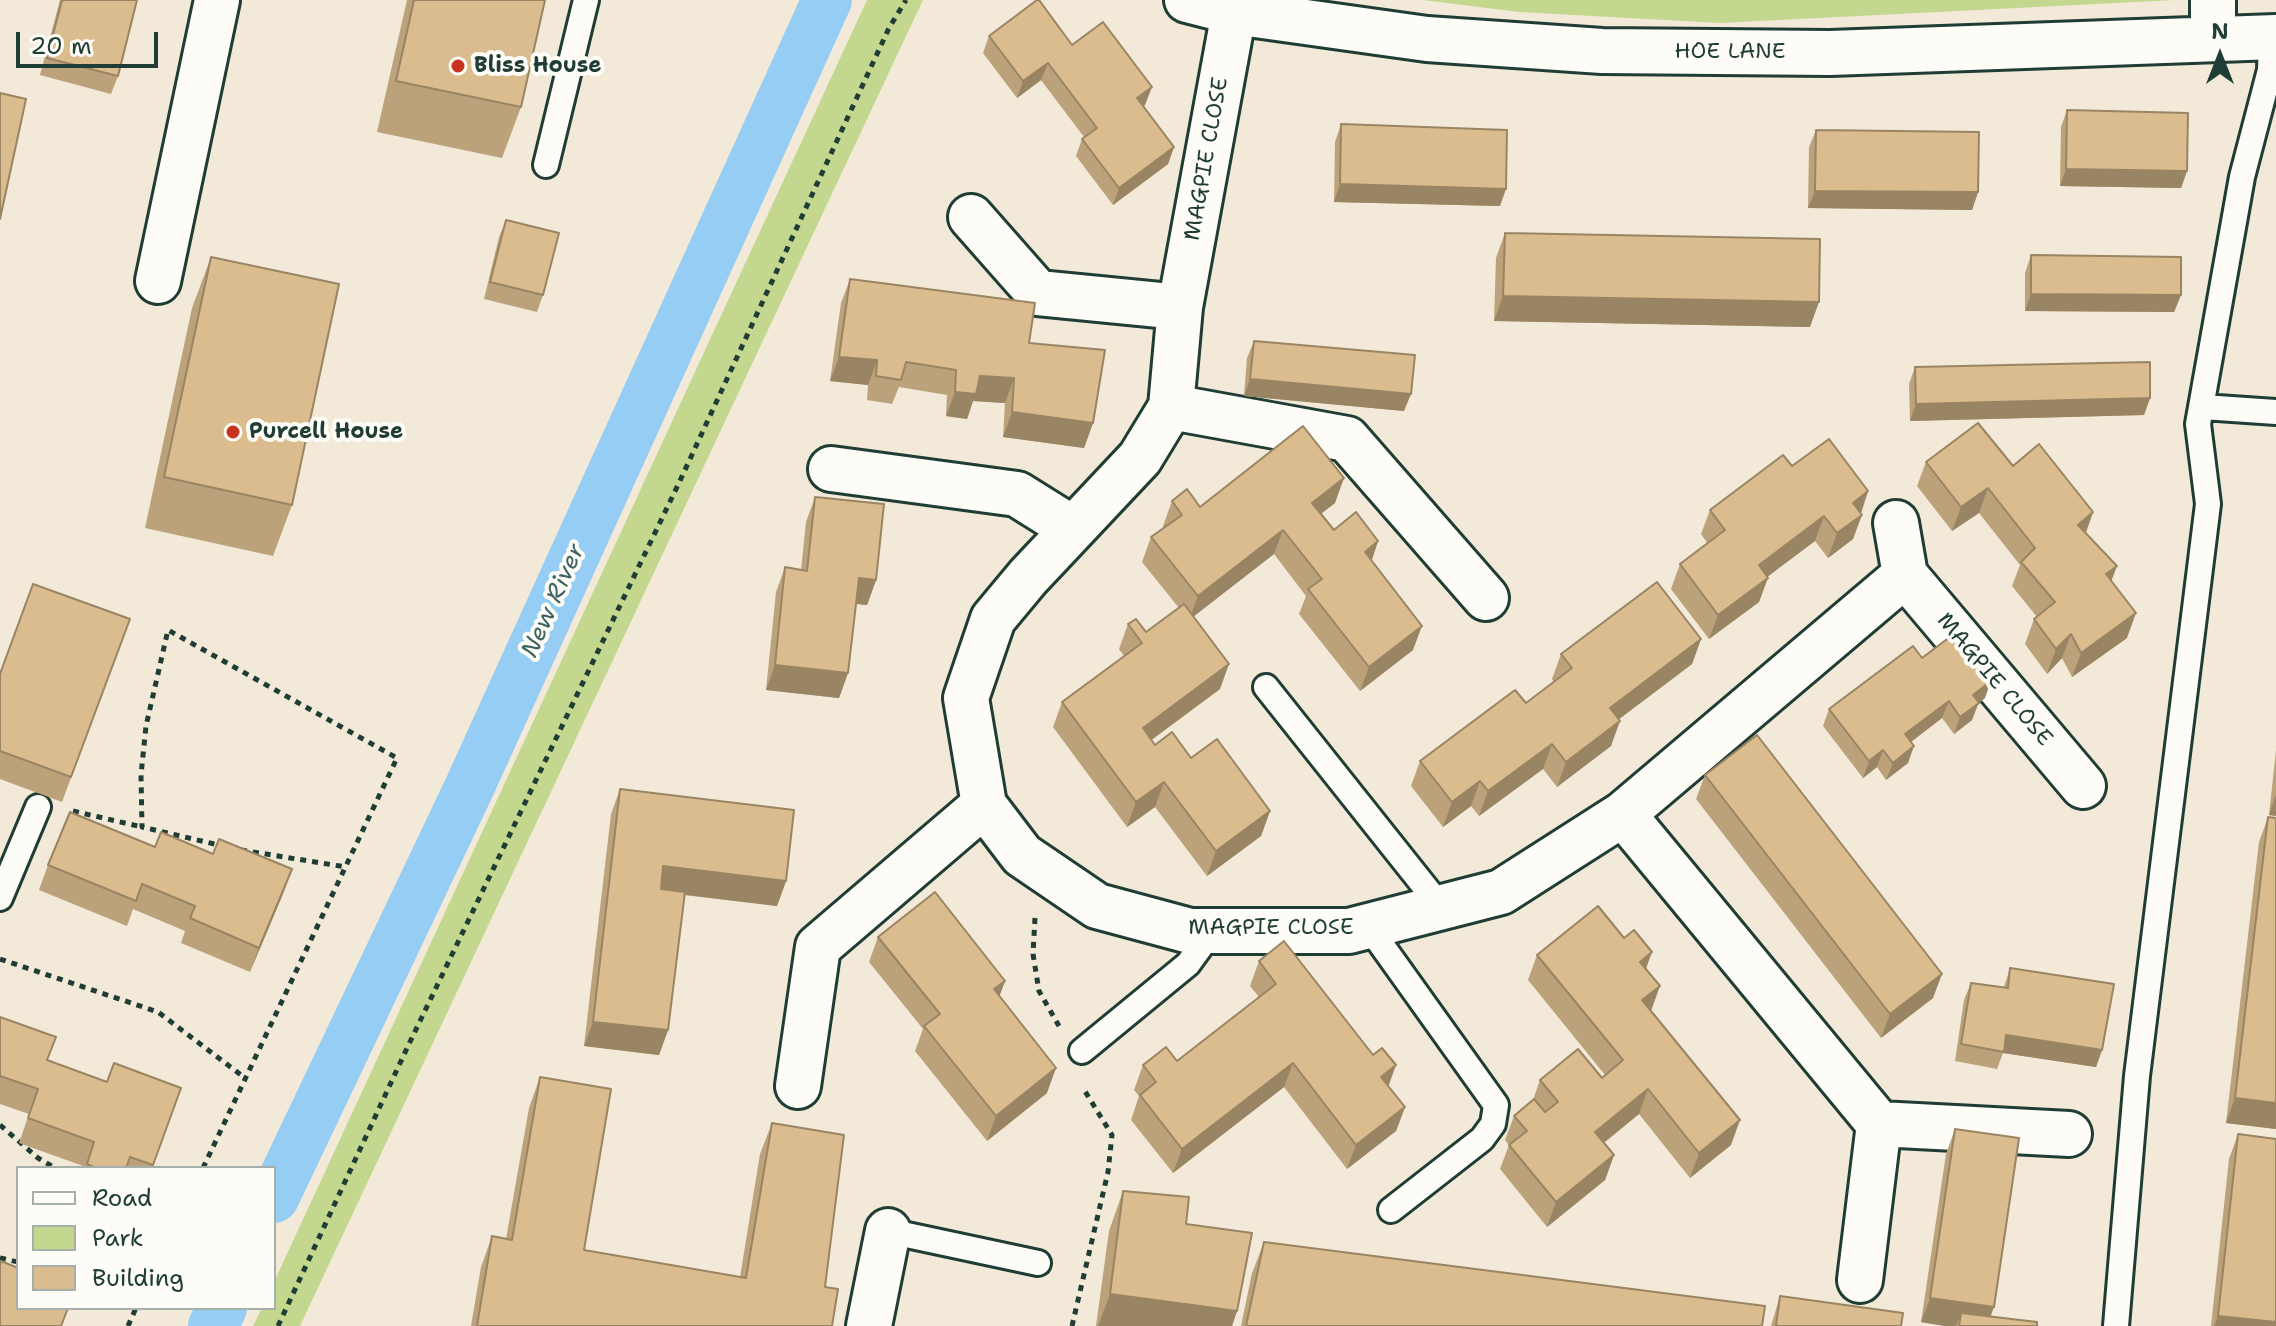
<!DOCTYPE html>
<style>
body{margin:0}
#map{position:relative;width:2276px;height:1326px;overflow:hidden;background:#f2e9d8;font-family:"Shantell Sans",sans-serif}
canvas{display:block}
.legend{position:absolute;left:16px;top:1166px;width:260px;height:144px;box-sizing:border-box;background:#fdfcf7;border:2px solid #a4b0a9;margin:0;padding:10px 14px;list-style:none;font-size:24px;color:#1f3d34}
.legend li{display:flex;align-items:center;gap:16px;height:40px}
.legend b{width:40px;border:2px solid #a4b0a9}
.north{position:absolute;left:2180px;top:16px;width:80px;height:80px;-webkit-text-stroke:6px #fdfcf7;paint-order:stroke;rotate:0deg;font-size:22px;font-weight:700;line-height:32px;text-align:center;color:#1f3d34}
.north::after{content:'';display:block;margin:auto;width:28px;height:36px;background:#1f3d34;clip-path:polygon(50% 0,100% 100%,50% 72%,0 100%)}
.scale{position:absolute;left:16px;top:32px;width:142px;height:36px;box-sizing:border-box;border:4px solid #1f3d34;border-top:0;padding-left:10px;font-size:24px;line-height:28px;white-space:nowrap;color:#1f3d34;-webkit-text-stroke:6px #fdfcf7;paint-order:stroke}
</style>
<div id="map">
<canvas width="2276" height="1326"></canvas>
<ul class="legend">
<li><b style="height:10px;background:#fdfcf7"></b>Road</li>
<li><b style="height:22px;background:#c3d88e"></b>Park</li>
<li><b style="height:22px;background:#dabc8e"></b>Building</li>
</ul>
<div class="north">N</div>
<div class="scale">20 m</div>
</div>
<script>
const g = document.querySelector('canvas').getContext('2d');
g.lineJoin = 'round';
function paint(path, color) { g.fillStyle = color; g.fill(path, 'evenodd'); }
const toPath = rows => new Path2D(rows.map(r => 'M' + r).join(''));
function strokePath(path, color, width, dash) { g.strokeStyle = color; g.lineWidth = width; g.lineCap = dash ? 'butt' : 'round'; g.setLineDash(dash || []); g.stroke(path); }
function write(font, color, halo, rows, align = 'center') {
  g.font = font + ' "Shantell Sans",sans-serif'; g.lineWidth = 8; g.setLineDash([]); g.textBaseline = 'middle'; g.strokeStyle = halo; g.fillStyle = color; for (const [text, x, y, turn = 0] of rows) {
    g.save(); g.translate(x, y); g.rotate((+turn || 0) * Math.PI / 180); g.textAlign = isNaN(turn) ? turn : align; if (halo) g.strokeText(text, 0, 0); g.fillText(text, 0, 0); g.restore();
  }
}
paint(toPath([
 [867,0,923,0,300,1326,253,1326,262,1308,274,1308,274,1282],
 [1423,0,2175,0,1720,23,1519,12]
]), '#c3d88e');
strokePath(toPath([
 [274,1198,469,788,827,0],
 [213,1326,222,1308]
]), '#96cdf4', 50);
const service = toPath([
 [546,165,586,0],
 [2203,407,2276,412],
 [1266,687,1441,907],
 [0,898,38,807],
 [1368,926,1496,1105,1493,1124,1482,1139,1391,1210],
 [1082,1051,1188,964,1212,931],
 [888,1231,1038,1263],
 [2116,1326,2137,1076,2208,504,2198,424,2242,177,2270,70,2271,38]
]);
const minor = toPath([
 [1187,0,1234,12,1427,39,1602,51,1830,53,2276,37],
 [2213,0,2213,38],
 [1234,12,1180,307,1171,407,1140,458,1028,577,993,619,966,698,984,805,1022,855,1097,906,1190,931,1349,931,1501,892,1623,814,1905,575],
 [971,217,1038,293,1180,307],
 [158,281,217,0],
 [1171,407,1347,439,1486,598],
 [831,469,1017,494,1073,529],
 [1896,523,1905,575,2083,786],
 [1623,814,1879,1124,1860,1280],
 [798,1086,818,947,984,805],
 [1879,1124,2069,1134],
 [869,1326,888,1231]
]);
strokePath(service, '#1f3d34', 30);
strokePath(minor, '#1f3d34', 50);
strokePath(toPath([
 [73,811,142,827],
 [241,850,346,867],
 [1035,918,1033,954,1039,991,1059,1026],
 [0,959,158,1012,245,1078],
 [0,1125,38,1158,55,1168],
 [203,1168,397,758,168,630,146,726,141,775,142,827,223,846],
 [0,1258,18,1262],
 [128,1326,136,1308],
 [278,1326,408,1046,678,485,889,28,906,0],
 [1072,1326,1108,1172,1112,1135,1083,1088]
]), '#1f3d34', 5, [6, 6]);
strokePath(service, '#fdfcf7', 24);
strokePath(minor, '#fdfcf7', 44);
paint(toPath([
 [60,0,137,0,118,76,111,94,40,75],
 [407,0,545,0,521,107,502,158,377,132],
 [989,36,1072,45,1145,105,1144,106,1174,147,1168,164,1113,205,1076,156,1082,139,1084,137,1041,80,1017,98,983,53],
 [2067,110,2187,171,2181,188,2060,186,2061,127],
 [1341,124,1500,206,1334,202,1335,142],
 [1816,130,1978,192,1972,210,1808,208,1809,147],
 [506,220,543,295,537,312,484,299,499,237],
 [1505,233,1810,327,1494,321,1496,258],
 [2031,255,2181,295,2174,312,2025,311,2025,273],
 [211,257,292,505,273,556,145,528,192,308],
 [850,279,1029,343,1093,423,1084,448,1003,437,1005,403,973,401,967,419,946,416,947,395,899,387,892,404,867,400,868,385,830,381,841,303],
 [1254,341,1404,411,1244,396,1247,358],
 [1915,367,2150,398,2144,415,1910,421,1909,384],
 [1926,462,2013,466,2093,512,2086,533,2111,581,2127,638,2072,677,2062,658,2047,674,2025,644,2034,619,2037,617,2012,586,2020,565,1979,513,1952,531,1917,486],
 [1792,466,1868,491,1853,539,1828,558,1815,541,1767,576,1759,602,1709,639,1671,589,1680,564,1708,544,1701,534,1710,510],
 [815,497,876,580,867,605,856,604,848,673,839,698,766,690,776,592,785,567,801,570,806,522],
 [1172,501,1200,507,1335,503,1321,514,1334,530,1378,541,1371,561,1413,650,1360,691,1299,614,1306,596,1274,554,1194,616,1220,689,1151,740,1155,745,1191,758,1270,811,1261,836,1207,876,1155,807,1127,827,1053,727,1062,702,1124,656,1119,649,1128,624,1146,632,1179,608,1142,562,1151,537,1164,528,1163,526],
 [130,619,62,802,0,779,0,674],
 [1701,639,1692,664,1619,719,1611,746,1557,787,1543,769,1479,816,1471,806,1443,827,1411,786,1420,761,1526,703,1554,682,1552,679,1561,654],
 [1922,658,1985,698,1978,704,1972,720,1954,734,1942,718,1911,742,1908,763,1886,780,1877,767,1863,778,1823,726,1829,709],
 [2276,750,2276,816,2269,815],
 [1705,775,1933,998,1881,1038,1696,799],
 [620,789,786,881,777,906,684,895,668,1030,659,1055,584,1046,611,814],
 [2268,817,2276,1129,2226,1123,2259,842],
 [155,847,213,854,292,869,250,972,181,943,185,931,133,909,127,926,39,890,48,865],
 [878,937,1005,981,999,997,1047,1093,987,1141,915,1051,923,1029,869,962],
 [1537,955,1646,969,1651,1011,1731,1145,1690,1178,1639,1114,1604,1143,1614,1155,1605,1180,1547,1227,1500,1169,1509,1145,1505,1140,1514,1116,1533,1100,1540,1080,1602,1078,1605,1075,1528,980],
 [1259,961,1388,1086,1405,1107,1396,1131,1347,1169,1284,1087,1173,1173,1131,1120,1139,1096,1134,1090,1143,1065,1177,1061,1259,997,1250,986],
 [2010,968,2102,1050,2096,1067,2003,1053,1997,1069,1955,1061,1964,1000,1971,983,2004,987],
 [0,1017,47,1060,107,1082,181,1088,152,1168,85,1168,86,1167,19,1143,29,1114,0,1104],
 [540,1077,584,1250,740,1277,760,1154,772,1123,825,1287,832,1326,471,1326,481,1267,492,1236,506,1239,529,1108],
 [1955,1129,1990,1316,2037,1326,1945,1326,1921,1322,1946,1154],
 [2238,1134,2276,1326,2211,1326,2229,1159],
 [1123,1191,1186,1224,1237,1311,1232,1326,1096,1326,1109,1231],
 [1264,1242,1762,1326,1241,1326,1252,1273],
 [1780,1296,1901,1326,1771,1326]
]), '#bba27a');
paint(toPath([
 [1048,63,1041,80,1017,98,1023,81],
 [1152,87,1145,105,1131,115,1137,98],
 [1174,147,1168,164,1113,205,1119,188],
 [2066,169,2187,171,2181,188,2060,186],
 [1340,184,1506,189,1500,206,1334,202],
 [1815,191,1978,192,1972,210,1808,208],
 [2031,294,2181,295,2174,312,2025,311],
 [1503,296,1819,302,1810,327,1494,321],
 [839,357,877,360,868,385,830,381],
 [980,376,1014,378,1005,403,973,401,967,419,946,416,955,392],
 [1250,379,1411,394,1404,411,1244,396],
 [2150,398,2144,415,1910,421,1916,404],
 [1012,412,1093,423,1084,448,1003,437],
 [1344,478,1335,503,1303,527,1312,503],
 [1988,488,1979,513,1952,531,1961,507],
 [1868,491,1860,516,1853,503],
 [2093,512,2084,537,2078,525],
 [1862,515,1853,539,1828,558,1837,533],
 [1824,516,1815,541,1750,590,1759,565],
 [1283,530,1274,554,1189,620,1198,596],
 [1378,541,1370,566,1365,552],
 [2117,566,2108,590,2106,574],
 [859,578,876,580,867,605,850,603],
 [1768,578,1759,602,1709,639,1718,615],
 [2136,613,2127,638,2072,677,2081,653],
 [1422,626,1413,650,1360,691,1369,667],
 [2071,634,2062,658,2047,674,2056,649],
 [1701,639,1692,664,1602,732,1610,708],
 [1229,664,1220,689,1134,753,1143,728],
 [775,665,848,673,839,698,766,690],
 [1991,681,1985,698,1978,704,1972,720,1954,734,1960,717,1973,695],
 [1949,701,1942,718,1899,751,1905,734],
 [1620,721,1611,746,1557,787,1566,762],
 [1552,744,1543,769,1479,816,1488,791],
 [1914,746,1908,763,1886,780,1893,763],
 [1883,750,1877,767,1863,778,1869,761],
 [1480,781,1471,806,1443,827,1452,802],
 [1164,782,1155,807,1127,827,1136,802],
 [2276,795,2276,816,2269,815],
 [1270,811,1261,836,1207,876,1216,851],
 [663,866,786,881,777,906,654,891],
 [292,869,283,894,250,972,259,948],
 [1652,952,1643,977,1640,962],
 [1942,974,1933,998,1881,1038,1890,1014],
 [1005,981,996,1005,994,989],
 [1660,986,1651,1011,1642,1000],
 [593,1022,668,1030,659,1055,584,1046],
 [2006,1035,2102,1050,2096,1067,2003,1053],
 [1293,1063,1284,1087,1173,1173,1182,1149],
 [1396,1065,1387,1090,1381,1077],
 [1056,1068,1047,1093,987,1141,996,1116],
 [1648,1089,1639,1114,1586,1157,1595,1132],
 [2235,1098,2276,1103,2276,1129,2226,1123],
 [1405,1107,1396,1131,1347,1169,1356,1145],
 [1740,1120,1731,1145,1690,1178,1699,1153],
 [1614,1155,1605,1180,1547,1227,1556,1202],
 [1110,1294,1237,1311,1232,1326,1098,1326],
 [1930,1298,1994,1307,1987,1326,1961,1313,1956,1326,1945,1326,1921,1322],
 [2218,1316,2276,1322,2276,1326,2214,1326]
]), '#998463');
const building = toPath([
 [62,0,137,0,118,76,47,58,62,0],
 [414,0,545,0,521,107,396,81,414,0],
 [1037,0,1039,0,1072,45,1103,22,1152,87,1137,98,1174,147,1119,188,1082,139,1097,128,1048,63,1023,81,989,36,1037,0],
 [0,93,26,99,0,219,0,93],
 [2067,110,2188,113,2187,171,2066,169,2067,110],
 [1341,124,1507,130,1506,189,1340,184,1341,124],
 [1816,130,1979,132,1978,192,1815,191,1816,130],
 [506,220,559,233,543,295,490,282,506,220],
 [1505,233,1820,239,1819,302,1503,296,1505,233],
 [2031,255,2181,257,2181,295,2031,294,2031,255],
 [211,257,339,284,292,505,164,477,211,257],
 [850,279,1035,303,1029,343,1105,350,1093,423,1012,412,1014,378,980,376,976,394,955,392,956,370,906,362,901,380,876,376,877,360,839,357,850,279],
 [1254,341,1415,355,1411,394,1250,379,1254,341],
 [2150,362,2150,398,1916,404,1915,367,2150,362],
 [1978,423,2013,466,2039,444,2093,512,2078,525,2117,566,2106,574,2136,613,2081,653,2071,634,2056,649,2034,619,2055,602,2021,562,2035,548,1988,488,1961,507,1926,462,1978,423],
 [1303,426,1344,478,1312,503,1334,530,1356,512,1378,541,1365,552,1422,626,1369,667,1308,589,1322,579,1283,530,1198,596,1151,537,1182,515,1172,501,1187,489,1200,507,1303,426],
 [1829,439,1868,491,1853,503,1862,515,1837,533,1824,516,1759,565,1768,578,1718,615,1680,564,1725,530,1710,510,1783,455,1792,466,1829,439],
 [815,497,884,504,876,580,859,578,848,673,775,665,785,567,807,571,815,497],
 [1657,582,1701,639,1610,708,1620,721,1566,762,1552,744,1488,791,1480,781,1452,802,1420,761,1515,690,1526,703,1572,668,1561,654,1657,582],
 [33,584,130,619,71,777,0,751,0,674,33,584],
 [1184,604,1229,664,1143,728,1155,745,1172,732,1191,758,1217,739,1270,811,1216,851,1164,782,1136,802,1062,702,1142,643,1128,624,1136,619,1146,632,1184,604],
 [1955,633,1991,681,1973,695,1979,703,1960,717,1949,701,1905,734,1914,746,1893,763,1883,750,1869,761,1829,709,1913,646,1922,658,1955,633],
 [1757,735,1942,974,1890,1014,1705,775,1757,735],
 [620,789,794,810,786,881,663,866,661,889,685,892,668,1030,593,1022,620,789],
 [70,812,155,847,161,832,213,854,219,839,292,869,259,948,190,918,195,906,142,884,136,901,48,865,70,812],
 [2268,817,2276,818,2276,1103,2235,1098,2268,817],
 [935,892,1005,981,994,989,1056,1068,996,1116,924,1026,940,1014,878,937,935,892],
 [1598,906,1624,938,1634,930,1652,952,1640,962,1660,986,1642,1000,1740,1120,1699,1153,1648,1089,1595,1132,1614,1155,1556,1202,1509,1145,1527,1131,1514,1116,1534,1099,1545,1112,1558,1102,1540,1080,1578,1049,1602,1078,1623,1060,1537,955,1598,906],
 [1284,941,1373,1055,1382,1048,1396,1065,1381,1077,1405,1107,1356,1145,1293,1063,1182,1149,1140,1095,1156,1082,1143,1065,1166,1047,1177,1061,1276,984,1259,961,1284,941],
 [2010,968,2114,984,2102,1050,2006,1035,2004,1052,1961,1044,1971,983,2008,988,2010,968],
 [0,1017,56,1037,47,1060,107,1082,114,1063,181,1088,153,1165,130,1157,126,1168,96,1168,87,1164,94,1142,28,1118,38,1089,0,1076,0,1017],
 [540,1077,611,1089,584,1250,746,1278,772,1123,844,1135,825,1287,838,1289,832,1326,477,1326,492,1236,512,1240,540,1077],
 [1955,1129,2019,1138,1994,1307,1930,1298,1955,1129],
 [2238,1134,2276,1139,2276,1322,2218,1316,2238,1134],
 [1123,1191,1189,1197,1186,1224,1252,1233,1237,1311,1110,1294,1123,1191],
 [1264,1242,1765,1306,1762,1326,1246,1326,1264,1242],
 [1,1261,18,1268,18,1308,68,1308,61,1326,0,1326,0,1265,1,1261],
 [1780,1296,1903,1313,1901,1326,1776,1326,1780,1296],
 [1961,1313,2037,1322,2037,1326,1959,1326,1961,1313]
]);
paint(building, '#dabc8e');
strokePath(building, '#998463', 2);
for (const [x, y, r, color] of [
 [458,66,8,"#c8321e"],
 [233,432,8,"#c8321e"]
]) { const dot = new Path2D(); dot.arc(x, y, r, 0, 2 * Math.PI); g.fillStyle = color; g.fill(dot); strokePath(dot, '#fdfcf7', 3); }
write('22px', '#1f3d34', '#fdfcf7', [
 ["HOE LANE",1730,52],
 ["MAGPIE CLOSE",1207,159,-80],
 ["MAGPIE CLOSE",1994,680,50],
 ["MAGPIE CLOSE",1271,928]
]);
write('bold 22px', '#1f3d34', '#fdfcf7', [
 ["Bliss House",474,66],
 ["Purcell House",249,432]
], 'left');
write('italic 24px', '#3d6164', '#fdfcf7', [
 ["New River",554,601,-66]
]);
</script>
